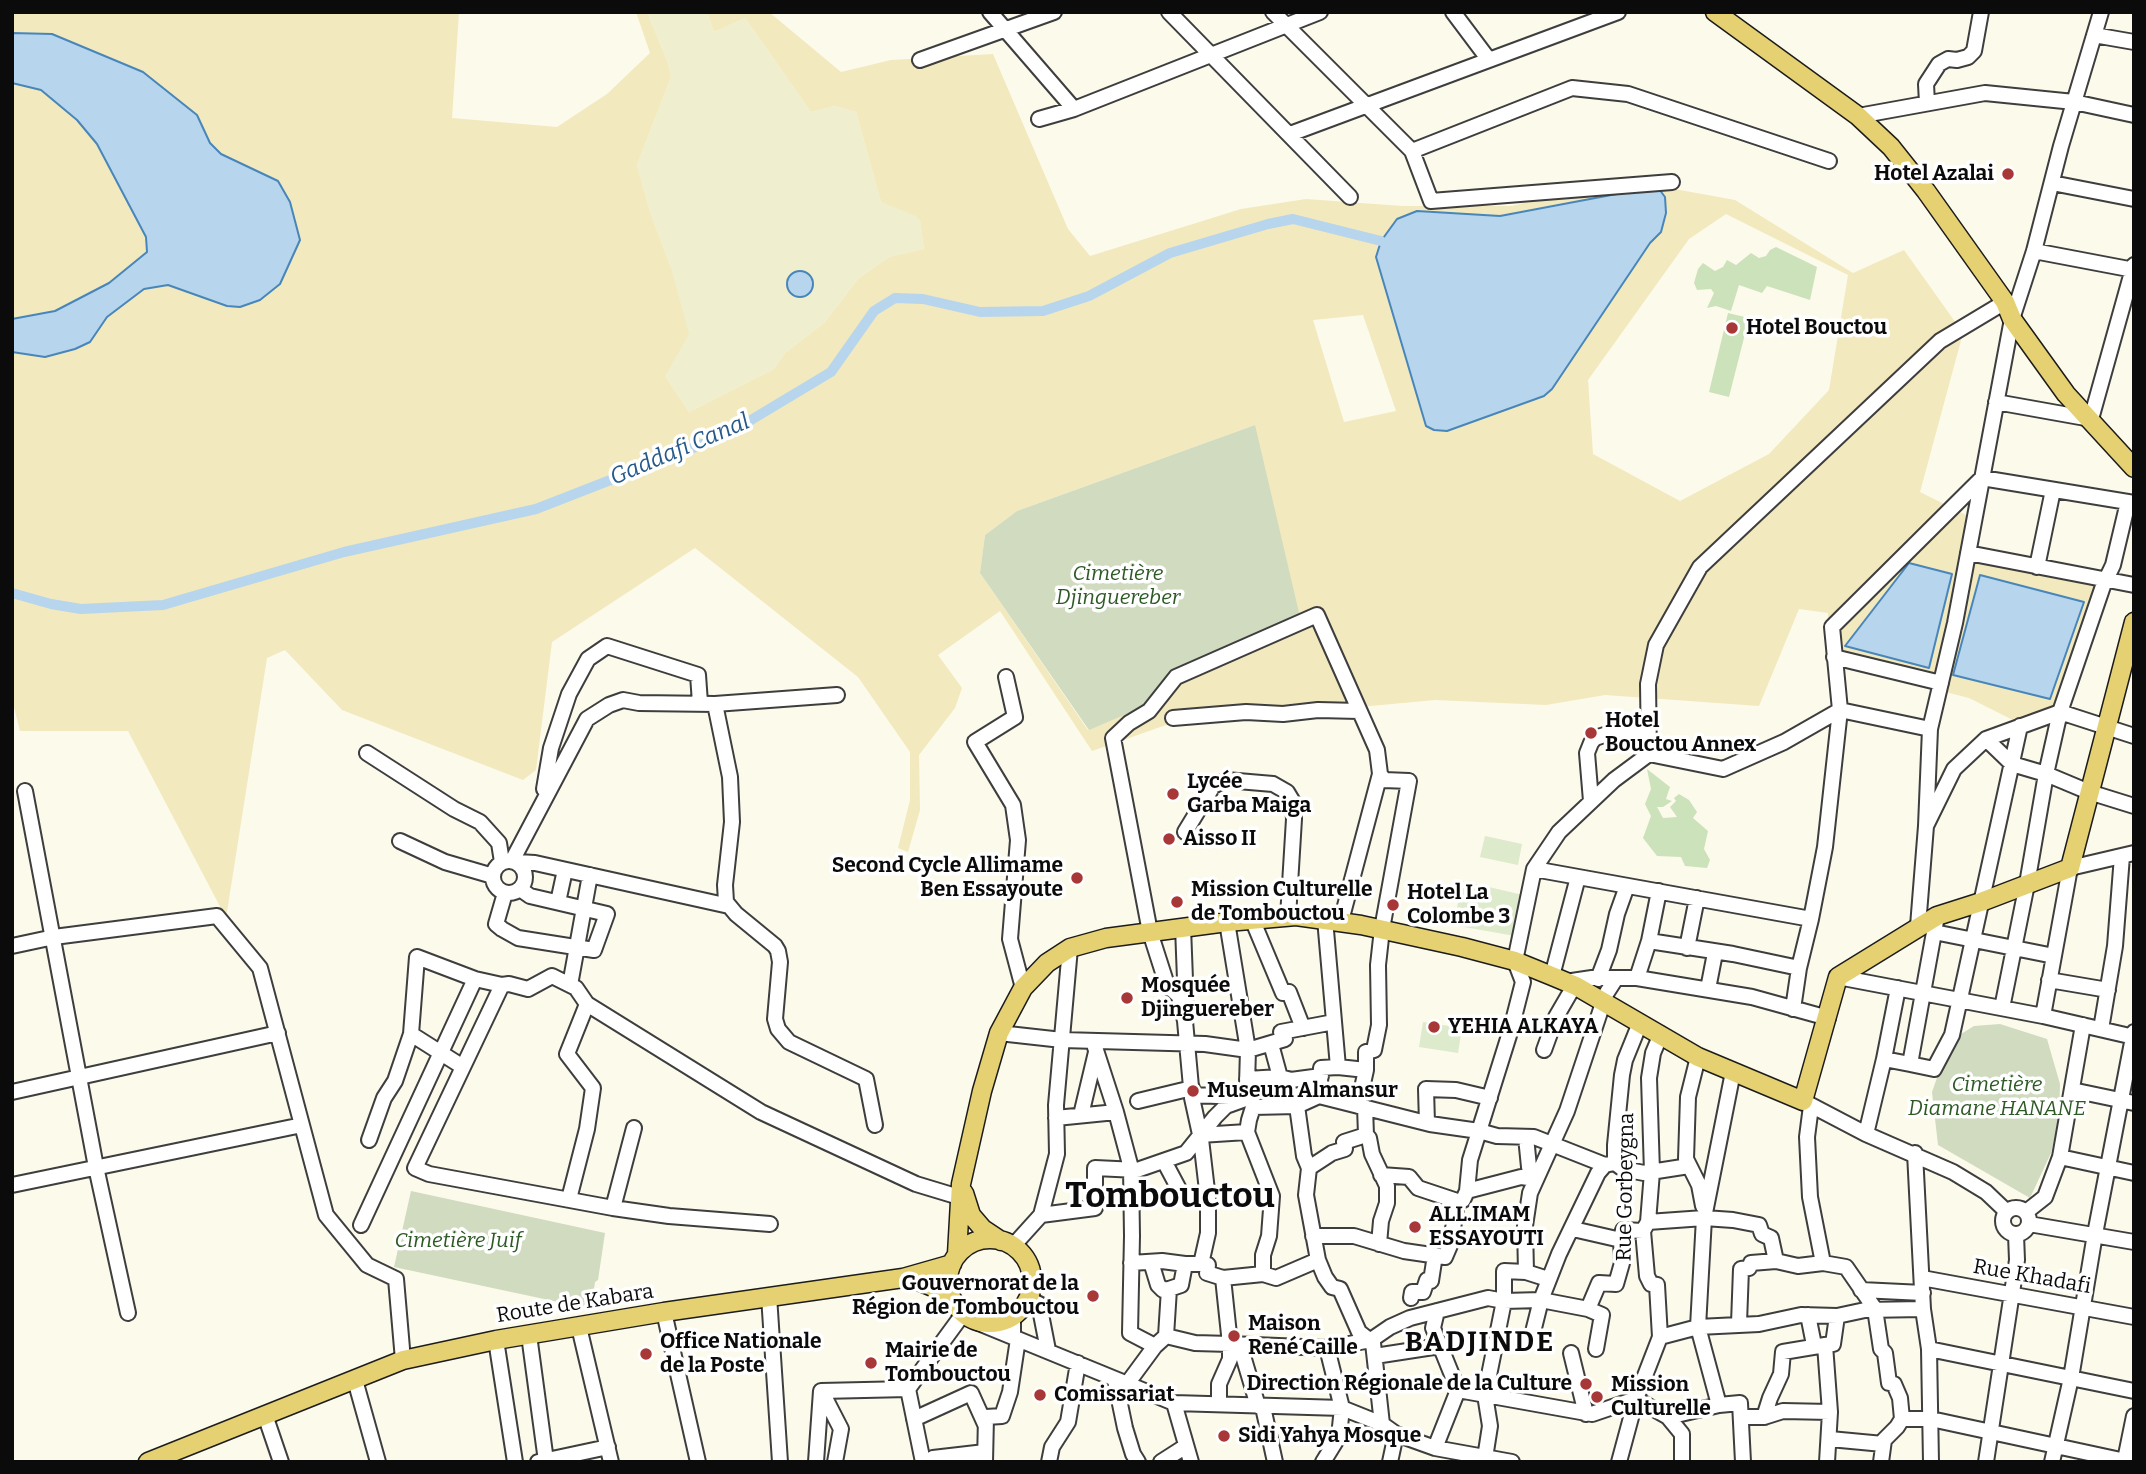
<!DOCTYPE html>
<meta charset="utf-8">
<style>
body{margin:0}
#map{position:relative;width:2146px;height:1474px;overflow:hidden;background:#fcfaeb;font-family:Bitter,serif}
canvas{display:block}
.frame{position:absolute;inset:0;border:14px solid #0b0b0b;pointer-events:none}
</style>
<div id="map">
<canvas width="2146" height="1474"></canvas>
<div class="frame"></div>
</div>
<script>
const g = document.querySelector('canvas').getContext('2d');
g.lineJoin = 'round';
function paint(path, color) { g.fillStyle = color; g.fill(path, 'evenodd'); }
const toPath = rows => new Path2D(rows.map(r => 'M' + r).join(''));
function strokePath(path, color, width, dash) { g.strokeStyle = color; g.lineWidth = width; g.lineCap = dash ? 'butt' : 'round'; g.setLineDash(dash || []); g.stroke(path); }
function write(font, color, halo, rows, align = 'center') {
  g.font = font + ' Bitter,serif'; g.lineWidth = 7; g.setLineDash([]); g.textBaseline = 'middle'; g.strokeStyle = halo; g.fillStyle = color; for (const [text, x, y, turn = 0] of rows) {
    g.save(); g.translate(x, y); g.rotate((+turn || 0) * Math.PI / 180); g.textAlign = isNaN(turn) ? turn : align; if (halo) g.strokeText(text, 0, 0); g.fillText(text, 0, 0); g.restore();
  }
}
paint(toPath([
 [647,12,707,12,714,32,745,18,811,112,834,106,856,112,881,202,916,215,920,221,924,249,889,257,859,278,824,323,785,353,774,369,689,412,665,376,671,268,650,212,637,165,671,77,668,63]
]), '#efeecf');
paint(toPath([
 [1776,247,1817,267,1810,300,1767,286,1762,293,1739,285,1731,311,1716,306,1707,308,1714,293,1711,289,1697,290,1694,283,1698,269,1703,263,1715,271,1723,267,1727,260,1736,265,1751,253,1759,258,1766,256,1770,250],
 [1728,313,1749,318,1729,397,1709,392],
 [1647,769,1670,787,1666,799,1672,801,1663,807,1657,807,1663,818,1677,817,1670,807,1676,801,1674,798,1679,794,1689,800,1697,812,1693,818,1708,831,1704,849,1710,860,1707,868,1685,866,1681,857,1657,856,1643,838,1651,816,1645,804,1651,789]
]), '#cce2ba');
paint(toPath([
 [12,12,459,12,452,118,557,127,607,94,650,53,636,12,647,12,668,63,671,77,637,165,650,212,671,268,689,334,665,376,689,412,774,369,785,353,824,323,859,278,889,257,924,249,920,221,916,216,881,202,856,112,834,106,811,112,745,18,714,32,707,12,769,12,841,72,891,60,993,54,1068,229,1090,256,1241,209,1306,199,1403,206,1512,206,1614,178,1735,200,1853,273,1904,250,1963,333,1920,492,1968,516,1966,554,2103,581,2065,709,2021,724,1969,698,1827,661,1828,613,1799,609,1759,706,1605,695,1546,705,1435,700,1166,725,1092,751,1000,611,938,655,962,688,955,708,919,755,920,810,908,852,898,848,910,800,910,752,858,677,695,548,552,642,536,770,523,780,342,710,285,650,267,658,226,918,128,731,20,731,12,699,12,352,45,357,90,342,107,317,144,289,168,285,227,306,278,181,221,154,210,143,197,115,143,72,52,34,12,33],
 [1417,211,1485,217,1525,212,1661,232,1650,243,1544,396,1447,431,1426,426,1376,257],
 [1726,214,1848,275,1829,390,1769,454,1680,501,1593,454,1588,380,1689,239],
 [1363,315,1396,411,1344,422,1313,320],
 [1255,425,1089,730,1088,730,980,573,985,535,1017,511],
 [12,83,41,90,77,120,97,144,146,237,147,253,109,283,55,311,12,319]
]), '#f2e9be');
paint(toPath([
 [1255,425,1300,617,1178,673,1140,708,1089,730,980,573,985,535,1017,511],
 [2000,1024,2047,1039,2060,1084,2059,1120,2051,1153,2030,1198,1938,1145,1932,1092,1952,1035,1961,1034,1974,1026],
 [411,1191,605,1233,598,1280,595,1282,591,1309,394,1267]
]), '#d0dbc0');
paint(toPath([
 [1485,836,1522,844,1518,865,1480,857],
 [1463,881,1523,895,1515,936,1453,925],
 [1423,1022,1462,1028,1458,1053,1419,1047]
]), '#ddeacb');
const water = toPath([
 [12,33,52,34,143,72,197,115,210,143,221,154,278,181,290,202,300,240,280,284,260,300,240,307,227,306,168,285,144,289,107,317,90,342,75,349,45,357,12,352,12,319,55,311,109,283,147,252,146,237,97,144,77,120,41,90,12,83,12,33],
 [1643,189,1659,189,1665,197,1666,213,1661,232,1650,243,1552,389,1544,396,1447,431,1434,430,1426,426,1376,257,1381,241,1397,219,1417,211,1500,216,1643,189],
 '787 284a13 13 0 1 1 26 0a13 13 0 1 1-26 0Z',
 [1909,563,1952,574,1929,668,1845,646,1909,563],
 [1980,575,2084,602,2050,699,1953,675,1980,575]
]);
paint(water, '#b7d5ed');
strokePath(water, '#4886ba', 2);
strokePath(toPath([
 [12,593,51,604,81,609,163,605,344,552,536,509,726,435,831,372,874,311,895,298,923,299,980,312,1043,311,1089,296,1170,253,1268,224,1293,219,1381,241]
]), '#b7d5ed', 10);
const minor = toPath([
 [990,12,1074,109],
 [1169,12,1350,197],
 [1273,12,1412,151,1431,201,1672,182],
 [1453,12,1489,60],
 [2094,35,2134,42],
 [920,60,1054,12],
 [1927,103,1926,84,1939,64,1948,59,1957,60,1968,57,1974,51,1981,12],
 [1858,116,1985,93,2074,102,2134,115],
 [1039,119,1074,109,1320,12],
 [1290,134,1618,12],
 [1412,151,1572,88,1628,94,1829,161],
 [2052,183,2134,199],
 [2034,251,2134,270],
 [1996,402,2091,419,2134,265],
 [1968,553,2134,585],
 [2037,567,2053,490],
 [1834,657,1941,683],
 [1006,677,1015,717,975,742,1013,805,1018,840,1010,939,1023,988],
 [715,704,837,695],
 [1173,718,1246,712,1283,714,1318,710,1359,711],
 [1986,739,2012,764,2046,774,2089,792,2134,806],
 [367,753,454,809,480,822,499,843,502,862],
 [1649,754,1648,684,1656,645,1700,567,1940,341,2005,302],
 [544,789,551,748,569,694,588,659,607,646,698,675,700,703],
 [25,791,96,1167,128,1313],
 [1591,801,1587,753,1591,743,1595,738,1620,730,1637,730,1649,726],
 [1926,826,1930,729,1955,623,2012,319,2034,251,2061,146,2101,12],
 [1185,832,1213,786,1226,780,1273,784,1287,792,1293,802,1294,819,1288,917],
 [400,841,445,862,493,876],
 '493 877a16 16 0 1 1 32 0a16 16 0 1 1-32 0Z',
 [512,861,587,719,609,705,623,700,639,703,715,704,730,777,732,822,725,885,726,902,736,914,775,946,778,951,780,962,775,1019,778,1029,789,1042,866,1079,875,1125],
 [517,862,535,863,729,906],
 [1534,869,1811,919],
 [505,893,496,924,502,929,518,938,594,950,607,914,530,896,520,889],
 [558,902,565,870],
 [1937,916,1910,1064,1934,1069,1952,1035,2020,726],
 [1252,919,1283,993,1289,992,1303,1028],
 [1325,919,1338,1067,1321,1068,1319,1096,1297,1106,1304,1156,1309,1168,1306,1195,1318,1260,1325,1277,1332,1287,1340,1289,1359,1332,1373,1343,1382,1424],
 [1227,922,1248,1050,1247,1084,1252,1103],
 [1918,926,1926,826,1954,769,1986,739,2060,712,2134,736],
 [1183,927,1186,1006],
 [1934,932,2054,956],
 [1649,941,1733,954,1799,968],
 [12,946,54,937,217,916,260,968,326,1215,367,1265,396,1279,403,1360],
 [1687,948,1697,898],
 [1552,976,1578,877],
 [1838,977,2043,1016,2134,1037],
 [1637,978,1649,941,1659,891],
 [1598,979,1609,950,1617,914,1627,886],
 [2049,980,2108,990],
 [1565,982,1592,978,1637,978,1752,997,1828,1018],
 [570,985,590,875],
 [1708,989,1715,953],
 [2002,1008,2027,884,2046,774,2060,712,2103,586,2113,565,2128,502],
 [1793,1009,1799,968,1811,919,1825,847,1840,710,1832,627,1982,478,2134,503],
 [2043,1016,2070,868,2134,853],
 [1640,1023,1625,1060,1622,1075,1615,1145,1615,1163,1623,1169,1644,1173,1689,1166],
 [2101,1029,2115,946,2122,856],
 [999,1033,1062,1040,1205,1044,1248,1050,1285,1039,1281,1032,1334,1022],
 [411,1034,463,1067],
 [1093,1041,1116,1112,1131,1168,1132,1236,1130,1333,1155,1346],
 [1271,1044,1280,1077],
 [1544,1050,1556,1017,1574,986],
 [1698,1057,1688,1097,1686,1159,1699,1185,1703,1206],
 [1884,1059,1898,988],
 [1338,1067,1366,1070],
 [1247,1079,1280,1077,1291,1080,1321,1076],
 [2072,1090,2134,1103],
 [12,1092,278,1033],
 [1192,1095,1242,1097],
 [1319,1096,1430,1124,1479,1131,1497,1136,1534,1137,1605,1165],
 [1138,1101,1192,1088],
 [1803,1101,1866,1134,1953,1172,1986,1192,2007,1212],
 [1297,1106,1253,1107,1249,1120,1247,1132,1272,1196,1269,1236,1263,1255,1263,1274,1276,1278,1318,1260],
 [1358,1106,1366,1070,1366,1052,1374,1050,1379,1025,1378,965,1382,929,1409,781,1384,780,1380,774],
 [1811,1106,1807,1137,1810,1197,1823,1263],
 [1365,1107,1366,1135,1369,1138,1372,1154,1387,1186,1387,1203,1381,1221,1379,1244],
 [1081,1115,1096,1052],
 [1056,1118,1116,1112],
 [1427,1123,1426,1089,1456,1090,1490,1098],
 [1866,1134,1884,1059,1910,1064],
 [1200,1135,1247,1132],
 [1526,1137,1529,1167,1531,1175,1536,1179],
 [369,1140,384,1098,395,1081,411,1034,417,957,475,979,502,985],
 [1915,1153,1923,1309,1929,1349,1931,1462],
 [2060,1157,2134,1173],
 [1164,1161,1181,1193,1208,1199],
 [1309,1168,1332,1153,1345,1149,1344,1142,1366,1135],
 [1381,1175,1409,1177,1418,1188,1457,1201],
 [12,1185,302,1125],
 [1467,1191,1521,1177,1536,1179],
 [569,1199,587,1129,593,1088,567,1054,587,1004],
 '2003 1221a13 13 0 1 1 26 0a13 13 0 1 1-26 0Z',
 [613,1208,634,1128],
 [2026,1212,2045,1197,2060,1157,2083,1025],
 [1041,1215,1095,1208,1095,1168,1137,1170,1186,1153,1215,1117,1226,1106,1251,1097],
 [1648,1222,1704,1218,1733,1220,1759,1225,1762,1234,1771,1238,1776,1261],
 [770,1224,669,1216,613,1208,429,1174,415,1168,502,985,509,984,528,989,552,976,576,988,587,1004,761,1112,916,1184,959,1197],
 [2029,1224,2134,1242],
 [361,1225,475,979],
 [1573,1229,1621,1240,1623,1230,1643,1231],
 [1313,1236,1354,1236,1404,1251,1445,1257,1451,1243,1457,1201,1463,1200,1467,1191,1470,1160,1511,1029,1523,982,1515,961,1534,869,1559,832,1614,780,1649,754,1723,769,1784,742,1840,710,1930,729],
 [1013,1246,1041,1215,1057,1154,1056,1105,1070,948],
 [1151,1262,1158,1285,1163,1290,1169,1289],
 [1131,1263,1162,1261,1185,1264],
 [1201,1264,1208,1265,1207,1273,1223,1278,1230,1344,1327,1348,1371,1340,1390,1327,1410,1318,1488,1298,1504,1301,1541,1300,1588,1309,1602,1315,1596,1349],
 [1526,1272,1525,1226,1530,1193,1567,1111,1606,994,1615,980],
 [1223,1278,1263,1274],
 [1922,1278,2134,1317],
 [1861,1290,1923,1293],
 [769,1296,780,1462],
 [1411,1298,1412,1292,1423,1292,1427,1280,1431,1281,1435,1255],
 [1028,1299,1039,1304,1048,1350],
 [1588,1309,1599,1283,1616,1284,1622,1263,1621,1240],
 [664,1312,698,1462],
 [1808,1315,1814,1345],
 [1013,1317,1013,1337],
 [976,1322,1174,1403,1342,1408,1382,1424,1396,1434,1435,1448,1512,1462],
 [1739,1323,1741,1269,1749,1268,1751,1263,1776,1261,1798,1266,1823,1263,1846,1267,1875,1309,1881,1349,1885,1353,1889,1383,1894,1384,1900,1398,1902,1419,1897,1427,1884,1440,1881,1462],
 [579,1327,611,1462],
 [1533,1332,1541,1300,1559,1254,1598,1173,1605,1165,1614,1163],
 [529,1335,546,1461],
 [1166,1336,1195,1343,1230,1344,1230,1359,1219,1384,1219,1404],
 [1660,1337,1657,1285,1651,1284,1647,1276,1643,1231,1648,1222,1652,1172,1649,1078,1653,1053,1661,1034],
 [496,1340,515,1462],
 [1237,1344,1241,1349,1258,1406],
 [1825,1345,1833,1344,1837,1316],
 [1929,1349,2134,1391],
 [1571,1353,1586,1414],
 [1375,1356,1440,1346],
 [355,1380,378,1462],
 [1115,1380,1125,1428,1133,1454,1138,1462],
 [1127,1384,1155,1346,1166,1336,1169,1289,1181,1285,1185,1264,1201,1264,1208,1233,1208,1199,1201,1139,1192,1098,1185,1021,1179,996,1167,985,1150,932,1113,738,1129,723,1149,711,1176,677,1317,615,1377,750,1380,774,1341,921],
 [1458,1390,1592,1414,1636,1399,1668,1417,1682,1434,1682,1462],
 [822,1392,841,1429,835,1462],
 [1174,1403,1191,1462],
 [1719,1405,1698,1327,1759,1324,1801,1315,1837,1316,1865,1310,1923,1309],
 [1263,1407,1275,1462],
 [265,1415,281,1462],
 [1668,1417,1719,1405,1740,1403,1743,1462],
 [1741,1417,1764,1417,1770,1398,1781,1374,1783,1352,1825,1345,1830,1412,1827,1462],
 [1764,1417,1783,1411,1830,1412],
 [914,1419,971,1393,985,1424],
 [1902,1419,1931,1419,2130,1462],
 [1830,1439,1883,1444],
 [1435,1448,1458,1390,1433,1328,1437,1311],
 [1485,1458,1490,1426,1485,1395,1504,1301,1504,1271,1526,1272,1548,1279],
 [2125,1460,2134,1416],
 [538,1462,608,1447],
 [816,1462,821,1391,908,1389],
 [923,1462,908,1389,963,1314],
 [926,1462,933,1458,985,1452],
 [985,1462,986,1417,1002,1416,1010,1392,1018,1339],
 [1049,1462,1052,1447,1068,1422,1078,1363],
 [1161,1462,1186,1446],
 [1323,1462,1339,1436,1342,1408,1327,1348],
 [1390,1462,1396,1434],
 [1619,1462,1636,1399,1660,1337,1698,1327,1704,1218,1733,1072],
 [1986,1462,2017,1260,2016,1235],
 [2052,1462,2071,1378,2095,1234,2134,1032]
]);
const major = toPath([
 [1715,12,1858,116,1891,147,1926,191,2005,302,2012,319,2066,394,2134,468],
 [964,1193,971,1215,983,1229,1001,1241],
 '948 1281a42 42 0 1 1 84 0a42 42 0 1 1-84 0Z',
 [957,1254,961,1184,982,1091,999,1033,1023,988,1047,963,1070,948,1106,938,1227,922,1296,916,1361,925,1462,947,1515,961,1552,976,1576,986,1698,1057,1803,1101,1838,977,1937,916,1981,902,2070,868,2134,622],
 [903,1278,921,1282,940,1290,952,1301],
 [148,1462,403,1360,496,1340,664,1312,903,1278,952,1264]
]);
strokePath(minor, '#3e3e3e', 18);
strokePath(major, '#1c1c1c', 21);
strokePath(minor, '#fff', 14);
strokePath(major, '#e5d072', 18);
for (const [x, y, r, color] of [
 [2008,174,7,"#a73837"],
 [1732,328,7,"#a73837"],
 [1591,733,7,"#a73837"],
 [1173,794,7,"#a73837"],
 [1169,839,7,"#a73837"],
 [1077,878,7,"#a73837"],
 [1177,902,7,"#a73837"],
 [1393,905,7,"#a73837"],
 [1127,998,7,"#a73837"],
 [1434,1027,7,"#a73837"],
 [1193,1091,7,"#a73837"],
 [1415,1227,7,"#a73837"],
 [1093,1296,7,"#a73837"],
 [1234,1336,7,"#a73837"],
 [646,1354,7,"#a73837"],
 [871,1363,7,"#a73837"],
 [1586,1384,7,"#a73837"],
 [1040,1395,7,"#a73837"],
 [1597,1397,7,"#a73837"],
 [1224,1436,7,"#a73837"]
]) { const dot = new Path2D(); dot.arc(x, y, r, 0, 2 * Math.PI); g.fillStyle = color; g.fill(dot); strokePath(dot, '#fff', 2.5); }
write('bold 21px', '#0b0b0b', '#fff', [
 ["Hotel Azalai",1994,174,"right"],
 ["Hotel Bouctou",1746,328],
 ["Hotel",1605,721],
 ["Bouctou Annex",1605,745],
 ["Lycée",1187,782],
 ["Garba Maiga",1187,806],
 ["Aisso II",1183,839],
 ["Second Cycle Allimame",1063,866,"right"],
 ["Ben Essayoute",1063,890,"right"],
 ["Mission Culturelle",1191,890],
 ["de Tombouctou",1191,914],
 ["Hotel La",1407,893],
 ["Colombe 3",1407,917],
 ["Mosquée",1141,986],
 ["Djinguereber",1141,1010],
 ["YEHIA ALKAYA",1448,1027],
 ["Museum Almansur",1207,1091],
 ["ALL.IMAM",1429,1215],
 ["ESSAYOUTI",1429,1239],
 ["Gouvernorat de la",1079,1284,"right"],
 ["Région de Tombouctou",1079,1308,"right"],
 ["Maison",1248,1324],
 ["René Caille",1248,1348],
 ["Office Nationale",660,1342],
 ["de la Poste",660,1366],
 ["Mairie de",885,1351],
 ["Tombouctou",885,1375],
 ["Direction Régionale de la Culture",1572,1384,"right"],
 ["Mission",1611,1385],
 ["Culturelle",1611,1409],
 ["Comissariat",1054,1395],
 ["Sidi Yahya Mosque",1238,1436]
], 'left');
write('italic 21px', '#2d5925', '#fff', [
 ["Cimetière",1118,574],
 ["Djinguereber",1118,598],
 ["Cimetière",1997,1085],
 ["Diamane HANANE",1997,1109],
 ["Cimetière Juif",458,1241]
]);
write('21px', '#0b0b0b', '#fff', [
 ["Rue Gorbeygna",1626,1187,-89],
 ["Rue Khadafi",2032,1277,10],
 ["Route de Kabara",575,1304,-9]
]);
write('italic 23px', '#26598a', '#fff', [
 ["Gaddafi Canal",680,450,-23]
]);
g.letterSpacing = '2px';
write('bold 28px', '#0b0b0b', '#fff', [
 ["BADJINDE",1480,1343]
]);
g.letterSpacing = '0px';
write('bold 35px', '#0b0b0b', '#fff', [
 ["Tombouctou",1170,1197]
]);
</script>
